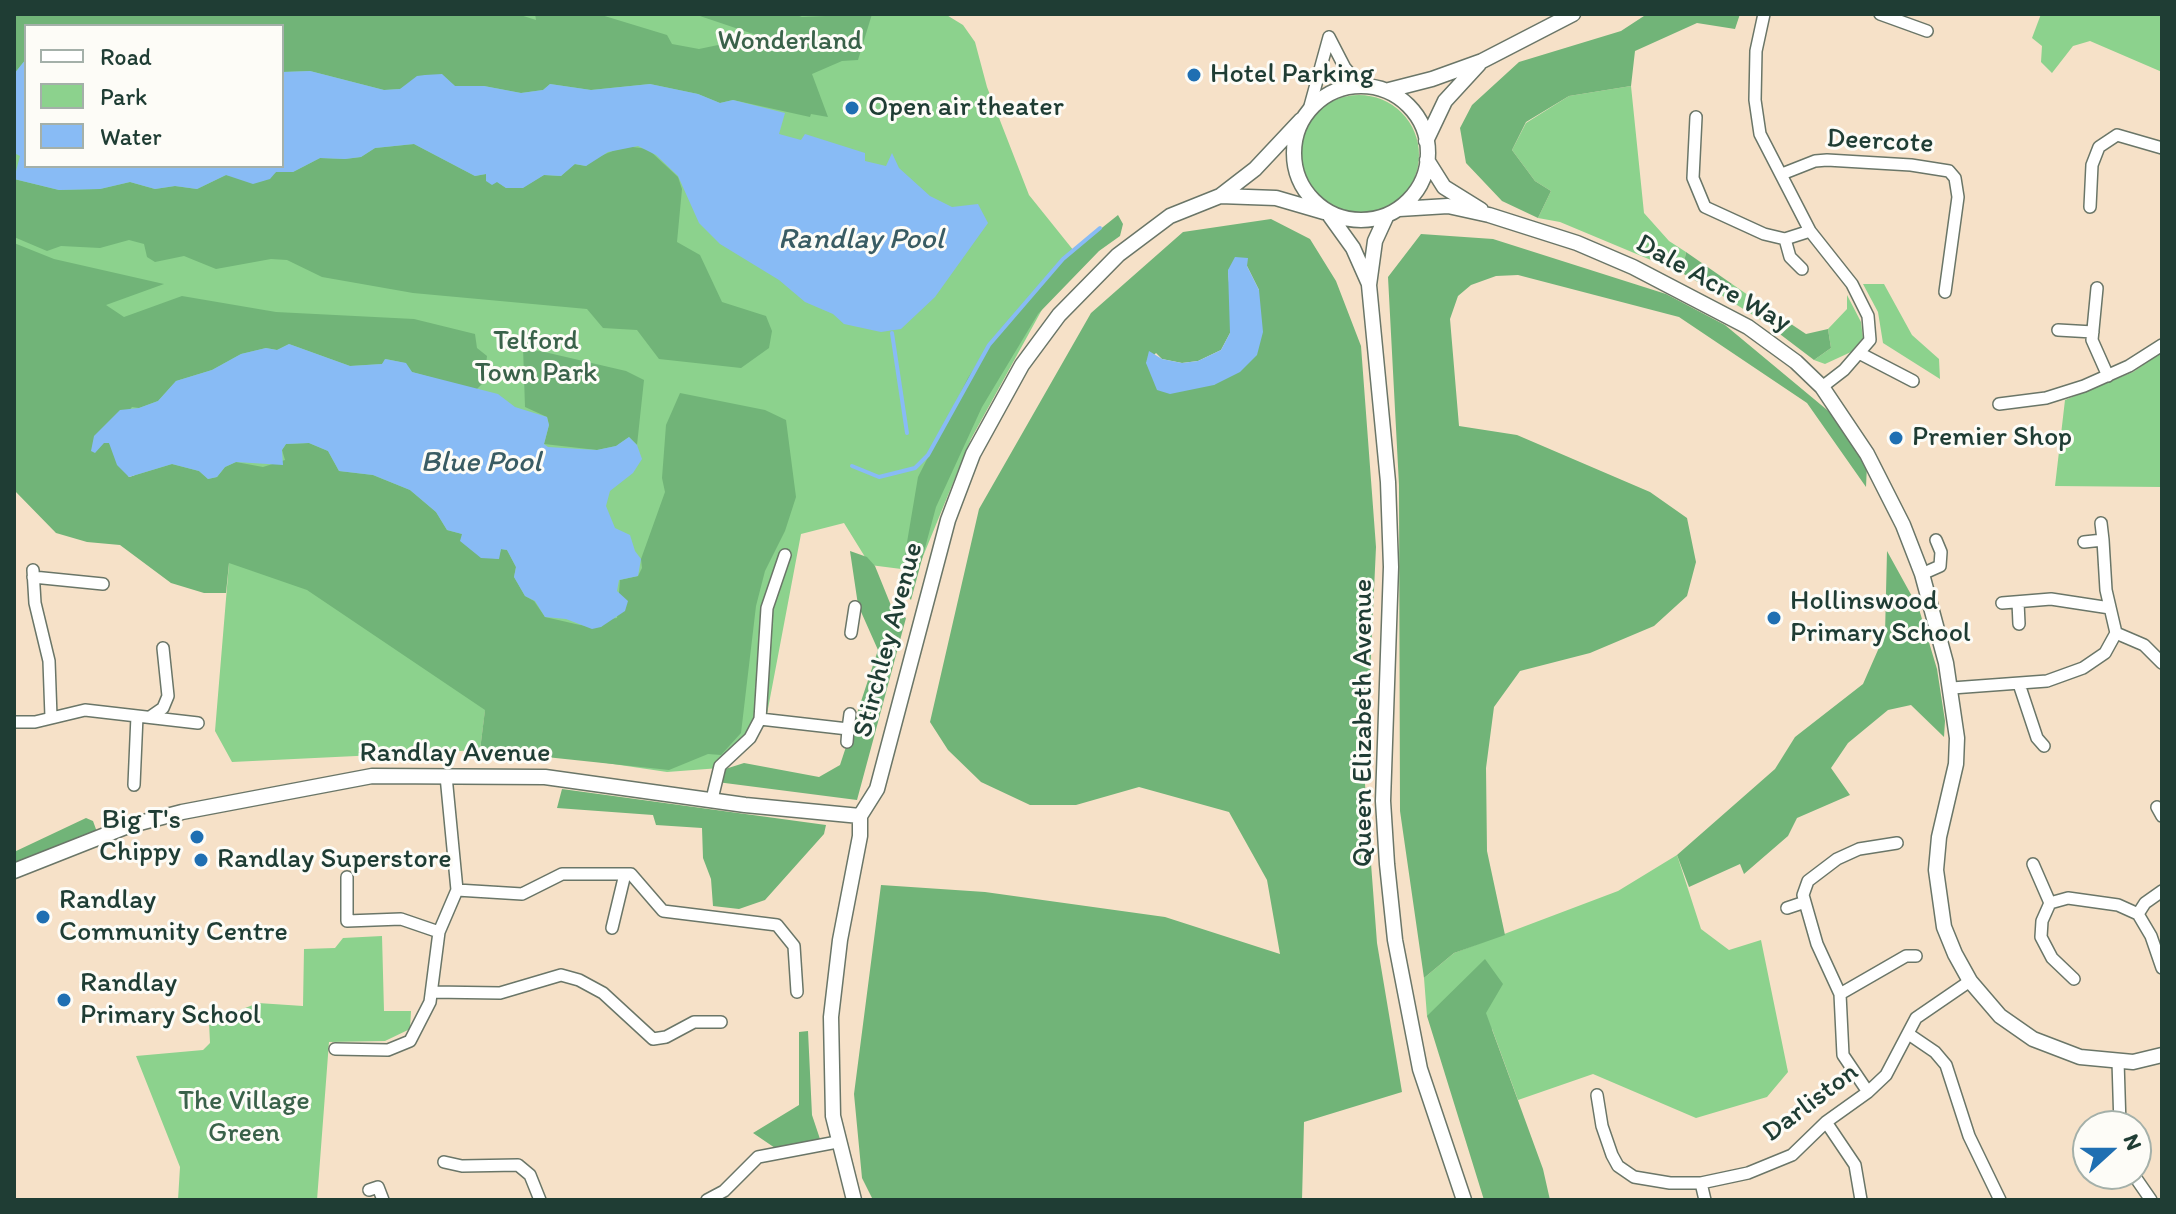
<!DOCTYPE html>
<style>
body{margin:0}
#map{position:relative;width:2176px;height:1214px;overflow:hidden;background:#f6e1c8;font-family:Itim,sans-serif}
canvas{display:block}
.frame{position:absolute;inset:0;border:16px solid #1f3d34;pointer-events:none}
.legend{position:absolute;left:24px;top:24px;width:260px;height:144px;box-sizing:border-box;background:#fdfcf7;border:2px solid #a4b0a9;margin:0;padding:10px 14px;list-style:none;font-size:24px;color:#1f3d34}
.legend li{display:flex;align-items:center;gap:16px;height:40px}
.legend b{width:40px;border:2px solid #a4b0a9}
.north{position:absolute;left:2072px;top:1110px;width:80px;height:80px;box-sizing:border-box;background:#fdfcf7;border:2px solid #a4b0a9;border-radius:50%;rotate:69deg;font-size:22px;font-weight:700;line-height:32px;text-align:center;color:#1f3d34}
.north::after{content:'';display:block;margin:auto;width:28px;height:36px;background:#1f6fb2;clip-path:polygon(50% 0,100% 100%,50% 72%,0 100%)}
</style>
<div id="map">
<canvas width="2176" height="1214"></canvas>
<div class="frame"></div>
<ul class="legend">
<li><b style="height:10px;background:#fff"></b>Road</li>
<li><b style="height:22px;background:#8cd28d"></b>Park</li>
<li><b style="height:22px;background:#88bbf5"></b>Water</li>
</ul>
<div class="north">N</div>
</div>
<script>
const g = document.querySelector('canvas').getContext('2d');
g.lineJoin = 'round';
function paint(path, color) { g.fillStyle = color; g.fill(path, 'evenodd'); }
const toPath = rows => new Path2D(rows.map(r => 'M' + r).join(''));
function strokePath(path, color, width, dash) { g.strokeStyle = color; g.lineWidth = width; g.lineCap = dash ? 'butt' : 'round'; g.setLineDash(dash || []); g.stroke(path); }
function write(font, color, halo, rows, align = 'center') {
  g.font = font + ' Itim,sans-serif'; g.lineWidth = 6; g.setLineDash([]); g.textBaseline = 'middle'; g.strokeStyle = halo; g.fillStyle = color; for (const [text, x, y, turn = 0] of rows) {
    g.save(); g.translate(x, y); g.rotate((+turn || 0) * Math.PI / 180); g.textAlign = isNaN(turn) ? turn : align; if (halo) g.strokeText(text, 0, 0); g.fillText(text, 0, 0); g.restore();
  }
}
paint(toPath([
 [14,14,945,14,963,25,975,42,987,87,1029,195,1078,256,1050,295,971,439,917,571,870,565,844,523,801,534,767,714,720,768,667,772,559,756,485,711,480,750,232,762,215,731,229,563,14,365],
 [26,26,282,26,282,166,26,166],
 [2041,14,2162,14,2162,72,2090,41,2073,46,2052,73,2041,62,2042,46,2032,38],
 [1631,86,1644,213,1669,241,1686,252,1682,273,1560,222,1538,218,1551,191,1535,181,1512,150,1526,123,1569,96],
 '1299 155a60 60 0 1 1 120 0a60 60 0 1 1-120 0Z',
 [1732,284,1761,304,1764,322,1721,295],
 [1863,284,1884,284,1912,335,1939,359,1940,379,1883,343,1878,312],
 [1847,295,1861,322,1863,338,1851,352,1825,364,1814,360,1831,348,1828,329,1847,309],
 [2162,352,2162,487,2055,486,2065,400,2133,372],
 [1677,855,1701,929,1729,950,1761,940,1788,1072,1767,1097,1696,1118,1593,1074,1518,1100,1492,1029,1427,1016,1424,978,1454,953,1618,891],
 [382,936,384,1011,411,1011,410,1029,385,1041,329,1042,317,1200,178,1200,180,1167,136,1056,203,1050,210,1043,209,1022,258,1003,303,1006,304,949,335,948,343,938]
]), '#8cd28d');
paint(toPath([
 [14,14,517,14,536,20,535,14,598,14,667,35,672,44,699,49,742,40,762,45,771,43,771,40,694,14,794,14,802,17,872,14,858,60,842,61,812,74,828,117,811,114,810,117,733,100,720,103,698,94,650,84,591,90,550,84,543,90,521,93,484,86,455,86,442,75,425,75,400,89,384,90,310,71,282,72,282,26,26,26,26,59,14,74],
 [1647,14,1740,14,1735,29,1697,23,1635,51,1631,86,1569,96,1526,122,1512,150,1535,181,1551,191,1538,218,1502,201,1466,163,1460,128,1472,105,1519,62,1621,31],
 [414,144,475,176,486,174,506,188,522,188,544,175,561,176,574,164,586,166,593,159,625,146,648,149,678,177,682,189,677,242,700,255,722,302,766,316,772,331,769,348,741,368,659,359,637,330,603,328,587,309,413,293,322,277,287,260,271,259,216,269,184,256,155,262,147,257,144,244,129,240,100,248,61,246,47,251,14,237,14,179,59,190,100,189,130,182,155,189,175,186,197,189,226,175,263,181,276,172,293,172,320,158,345,159,361,157,375,148],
 [1118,215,1123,224,1120,236,1099,251,1038,314,982,407,936,507,911,600,903,590,901,578,918,477,968,378,989,345,1063,259],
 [1271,219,1310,239,1336,281,1361,346,1376,547,1365,784,1377,943,1402,1092,1304,1122,1302,1200,873,1200,862,1178,854,1094,881,885,985,892,1165,917,1280,954,1267,880,1229,812,1139,787,1076,805,1030,805,981,782,948,750,930,722,979,509,1091,313,1183,232],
 [1247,266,1259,290,1214,385,1146,363,1156,353,1162,359,1182,363,1198,361,1221,350,1230,333,1232,321,1228,270],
 [1421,234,1493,239,1666,294,1725,325,1838,419,1867,465,1866,487,1807,403,1679,317,1518,275,1496,276,1471,285,1458,296,1450,319,1459,426,1517,435,1650,492,1687,518,1696,562,1687,596,1654,626,1590,653,1520,671,1494,707,1486,768,1487,851,1505,935,1454,953,1424,978,1400,811,1399,485,1388,277],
 [14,243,54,259,164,284,106,305,124,317,182,296,276,312,414,319,475,334,477,348,487,356,484,382,476,390,412,372,405,363,386,359,382,364,350,366,289,344,277,350,266,348,241,354,212,370,176,381,158,401,139,408,132,407,104,443,109,443,129,477,172,464,199,471,208,479,217,477,225,467,236,462,263,467,285,460,282,450,286,444,309,443,328,451,339,471,373,475,410,490,436,512,447,530,462,534,470,546,488,557,498,559,501,549,507,550,516,567,514,577,525,596,534,601,545,617,580,625,601,627,609,619,617,618,620,580,638,576,642,568,641,559,665,492,662,478,666,425,680,393,765,410,786,420,796,497,785,531,765,571,756,606,741,733,721,755,708,754,669,770,480,750,485,710,307,590,229,563,226,593,204,593,171,583,120,545,87,542,56,533,14,490],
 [1686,252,1732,284,1721,295,1682,273],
 [1761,304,1806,334,1828,329,1831,348,1814,360,1764,322],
 [523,347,626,371,644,380,637,445,629,437,616,446,597,450,544,444,549,425,547,417,525,407],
 [850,551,867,557,875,566,892,608,906,618,857,800,717,782,719,771,744,763,819,777,840,765,878,650,858,605],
 [1887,551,1919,609,1937,669,1945,721,1944,737,1911,705,1888,710,1848,743,1831,768,1850,795,1797,818,1788,836,1744,874,1740,864,1689,887,1677,855,1775,769,1795,737,1863,684,1885,634],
 [562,789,826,825,824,834,765,900,739,909,713,906,711,879,703,858,702,828,656,825,653,815,557,808],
 [86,818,93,821,97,832,14,867,14,852],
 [1485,959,1503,984,1486,1013,1543,1169,1550,1200,1484,1200,1427,1016],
 [808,1031,812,1115,821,1142,778,1150,753,1133,799,1105,799,1032]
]), '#71b478');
paint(toPath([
 [26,59,26,166,282,166,282,72,310,71,384,90,400,89,417,76,425,75,442,74,455,86,484,86,521,93,543,90,550,84,591,90,650,84,698,94,720,103,733,100,785,113,779,134,801,140,805,134,865,153,865,161,886,166,892,153,899,168,930,196,952,207,978,204,988,223,935,297,901,329,881,332,844,324,833,314,805,302,779,280,720,244,699,223,678,176,656,155,638,146,608,152,586,166,575,164,561,176,544,175,523,188,506,188,497,182,492,185,486,181,486,174,475,176,414,144,375,148,361,157,345,159,320,158,293,172,276,172,270,179,253,184,226,175,197,189,175,186,155,189,130,182,100,189,59,190,14,179,20,156,14,153,14,74],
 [1235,257,1248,258,1247,266,1259,290,1263,332,1257,355,1240,372,1214,385,1170,394,1157,390,1146,363,1149,351,1162,359,1182,363,1198,361,1221,350,1230,333,1228,270],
 [289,344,350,366,382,364,385,359,406,363,412,372,498,394,515,407,547,417,549,425,544,444,548,447,597,450,616,446,629,437,637,445,642,459,633,473,610,491,606,506,615,528,630,535,635,551,641,559,638,576,619,580,617,591,628,601,625,611,601,627,592,629,566,619,545,617,535,601,525,596,514,577,516,567,507,550,501,549,499,559,481,558,460,541,462,534,447,530,436,512,410,490,373,475,339,471,328,451,309,443,286,444,282,450,283,465,236,462,225,467,217,477,208,479,199,471,172,464,129,477,117,465,109,443,104,443,95,453,91,451,94,436,120,410,139,408,158,401,176,381,212,370,241,354,266,348,277,350]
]), '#88bbf5');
strokePath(toPath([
 [892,333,907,433],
 [852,466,879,477,915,468,928,455,989,345,1063,259,1100,228]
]), '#88bbf5', 4);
const minor = toPath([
 [1764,14,1756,51,1755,100,1760,134,1810,231,1852,284,1868,316,1870,340,1844,370,1822,387],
 [1880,14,1927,31],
 [1329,37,1345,68,1361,86],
 [1310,106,1329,37],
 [1696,117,1693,178,1705,207,1764,234,1785,239,1810,231],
 [1782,174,1815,161,1827,160,1911,165,1949,171,1955,178,1958,197,1945,292],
 [2090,207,2092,165,2099,147,2117,135,2162,148],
 [1785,239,1790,257,1802,269],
 [2097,288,2092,340,2108,376],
 [2058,330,2093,332],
 [1859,353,1913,381],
 [1999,404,2046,398,2084,386,2129,366,2162,345],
 [2084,542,2103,540,2101,523],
 [33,570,35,603,49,661,51,717],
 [1922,574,1940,566,1941,552,1936,540],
 [33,577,103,584],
 [2018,602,2019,624],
 [2002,603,2051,599,2110,608],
 [851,633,855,607],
 [2116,633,2144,645,2162,663],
 [2019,684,2037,738,2044,746],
 [1952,688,2047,681,2083,668,2105,653,2116,633,2106,590,2103,540],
 [150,717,163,708,168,696,163,648],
 [760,719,848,729,850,714],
 [14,722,35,722,85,710,198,723],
 [847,742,848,729],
 [134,785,137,716],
 [712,799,720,766,750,738,760,719,767,608,785,555],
 [2157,807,2162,816],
 [2033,864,2050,903],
 [347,877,347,921,401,919,439,932],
 [457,890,522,894,562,874,631,874,663,911,777,925,794,946,797,992],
 [1787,908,1805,902],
 [2138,914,2145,903,2162,891],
 [612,928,625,874],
 [2074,979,2052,958,2041,937,2042,921,2050,903,2068,898,2118,905,2138,914,2151,936,2162,968],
 [432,992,500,993,561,975,579,980,603,993,653,1039,666,1037,694,1022,721,1022],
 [1840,994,1906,956,1916,956],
 [1910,1035,1935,1052,1946,1065,1969,1136,2000,1200],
 [335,1049,388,1050,410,1041,430,1002,439,932,457,890,446,776],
 [2118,1061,2120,1126],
 [1868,1092,1843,1055,1840,994,1817,944,1803,895,1808,881,1837,859,1859,849,1897,843],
 [1597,1095,1602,1126,1612,1155,1618,1166,1634,1177,1670,1183,1701,1183,1748,1173,1792,1155,1826,1122,1868,1092,1886,1075,1916,1018,1970,981],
 [1826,1122,1855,1165,1861,1200],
 [444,1162,462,1166,518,1165,530,1175,540,1200],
 [2133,1174,2151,1200],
 [1701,1183,1705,1200],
 [369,1190,378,1187,383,1200],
 [707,1200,724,1191,758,1157,837,1142]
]);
const tertiary = toPath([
 '1294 153a67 67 0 1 1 134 0a67 67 0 1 1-134 0Z',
 [1389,90,1432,79,1482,61,1573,14],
 [1426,141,1445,101,1479,64],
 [1427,160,1444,187,1481,210],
 [1220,196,1255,169,1301,120],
 [1399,209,1448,206,1489,215,1577,243,1633,267,1748,327,1796,362,1822,387,1867,454,1903,525,1922,574,1946,663,1957,738,1956,764,1939,837,1936,870,1944,927,1955,954,1970,981,2000,1016,2033,1039,2080,1057,2133,1062,2162,1055],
 [1330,216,1353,248,1369,284],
 [1386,217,1375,241,1369,285,1388,482,1391,567,1383,801,1387,864,1395,940,1420,1069,1464,1200],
 [14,871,128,826,182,812,372,776,545,777,745,805,860,816],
 [854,1200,833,1116,831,1017,840,940,860,836,860,816,877,789,948,520,973,454,1022,365,1059,315,1118,255,1170,216,1220,196,1276,198,1324,212]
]);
strokePath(minor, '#6a7668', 14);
strokePath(tertiary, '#6a7668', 17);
strokePath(minor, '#fff', 11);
strokePath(tertiary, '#fff', 14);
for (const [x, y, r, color] of [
 [1194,75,8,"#1f6fb2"],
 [852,108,8,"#1f6fb2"],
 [1896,438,8,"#1f6fb2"],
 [1774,618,8,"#1f6fb2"],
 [197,837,8,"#1f6fb2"],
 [201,860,8,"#1f6fb2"],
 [43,917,8,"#1f6fb2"],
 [64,1000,8,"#1f6fb2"]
]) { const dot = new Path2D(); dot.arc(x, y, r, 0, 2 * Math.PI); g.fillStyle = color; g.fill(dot); strokePath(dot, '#fdfcf7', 3); }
write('28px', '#3a624a', '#fdfcf7', [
 ["Wonderland",790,42],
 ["Telford",536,342],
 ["Town Park",536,374],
 ["The Village",244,1102],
 ["Green",244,1134]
]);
write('28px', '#1f3d34', '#fdfcf7', [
 ["Hotel Parking",1210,75],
 ["Open air theater",868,108],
 ["Premier Shop",1912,438],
 ["Hollinswood",1790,602],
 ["Primary School",1790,634],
 ["Big T's",181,821,"right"],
 ["Chippy",181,853,"right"],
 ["Randlay Superstore",217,860],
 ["Randlay",59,901],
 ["Community Centre",59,933],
 ["Randlay",80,984],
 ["Primary School",80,1016]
], 'left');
write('28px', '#1f3d34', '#fdfcf7', [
 ["Deercote",1880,142,3],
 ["Dale Acre Way",1713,284,29],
 ["Stirchley Avenue",889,640,-75],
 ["Queen Elizabeth Avenue",1364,723,-90],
 ["Randlay Avenue",455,754],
 ["Darliston",1811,1103,-37]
]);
write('italic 30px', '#395c64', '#fdfcf7', [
 ["Randlay Pool",861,240],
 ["Blue Pool",481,463]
]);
</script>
